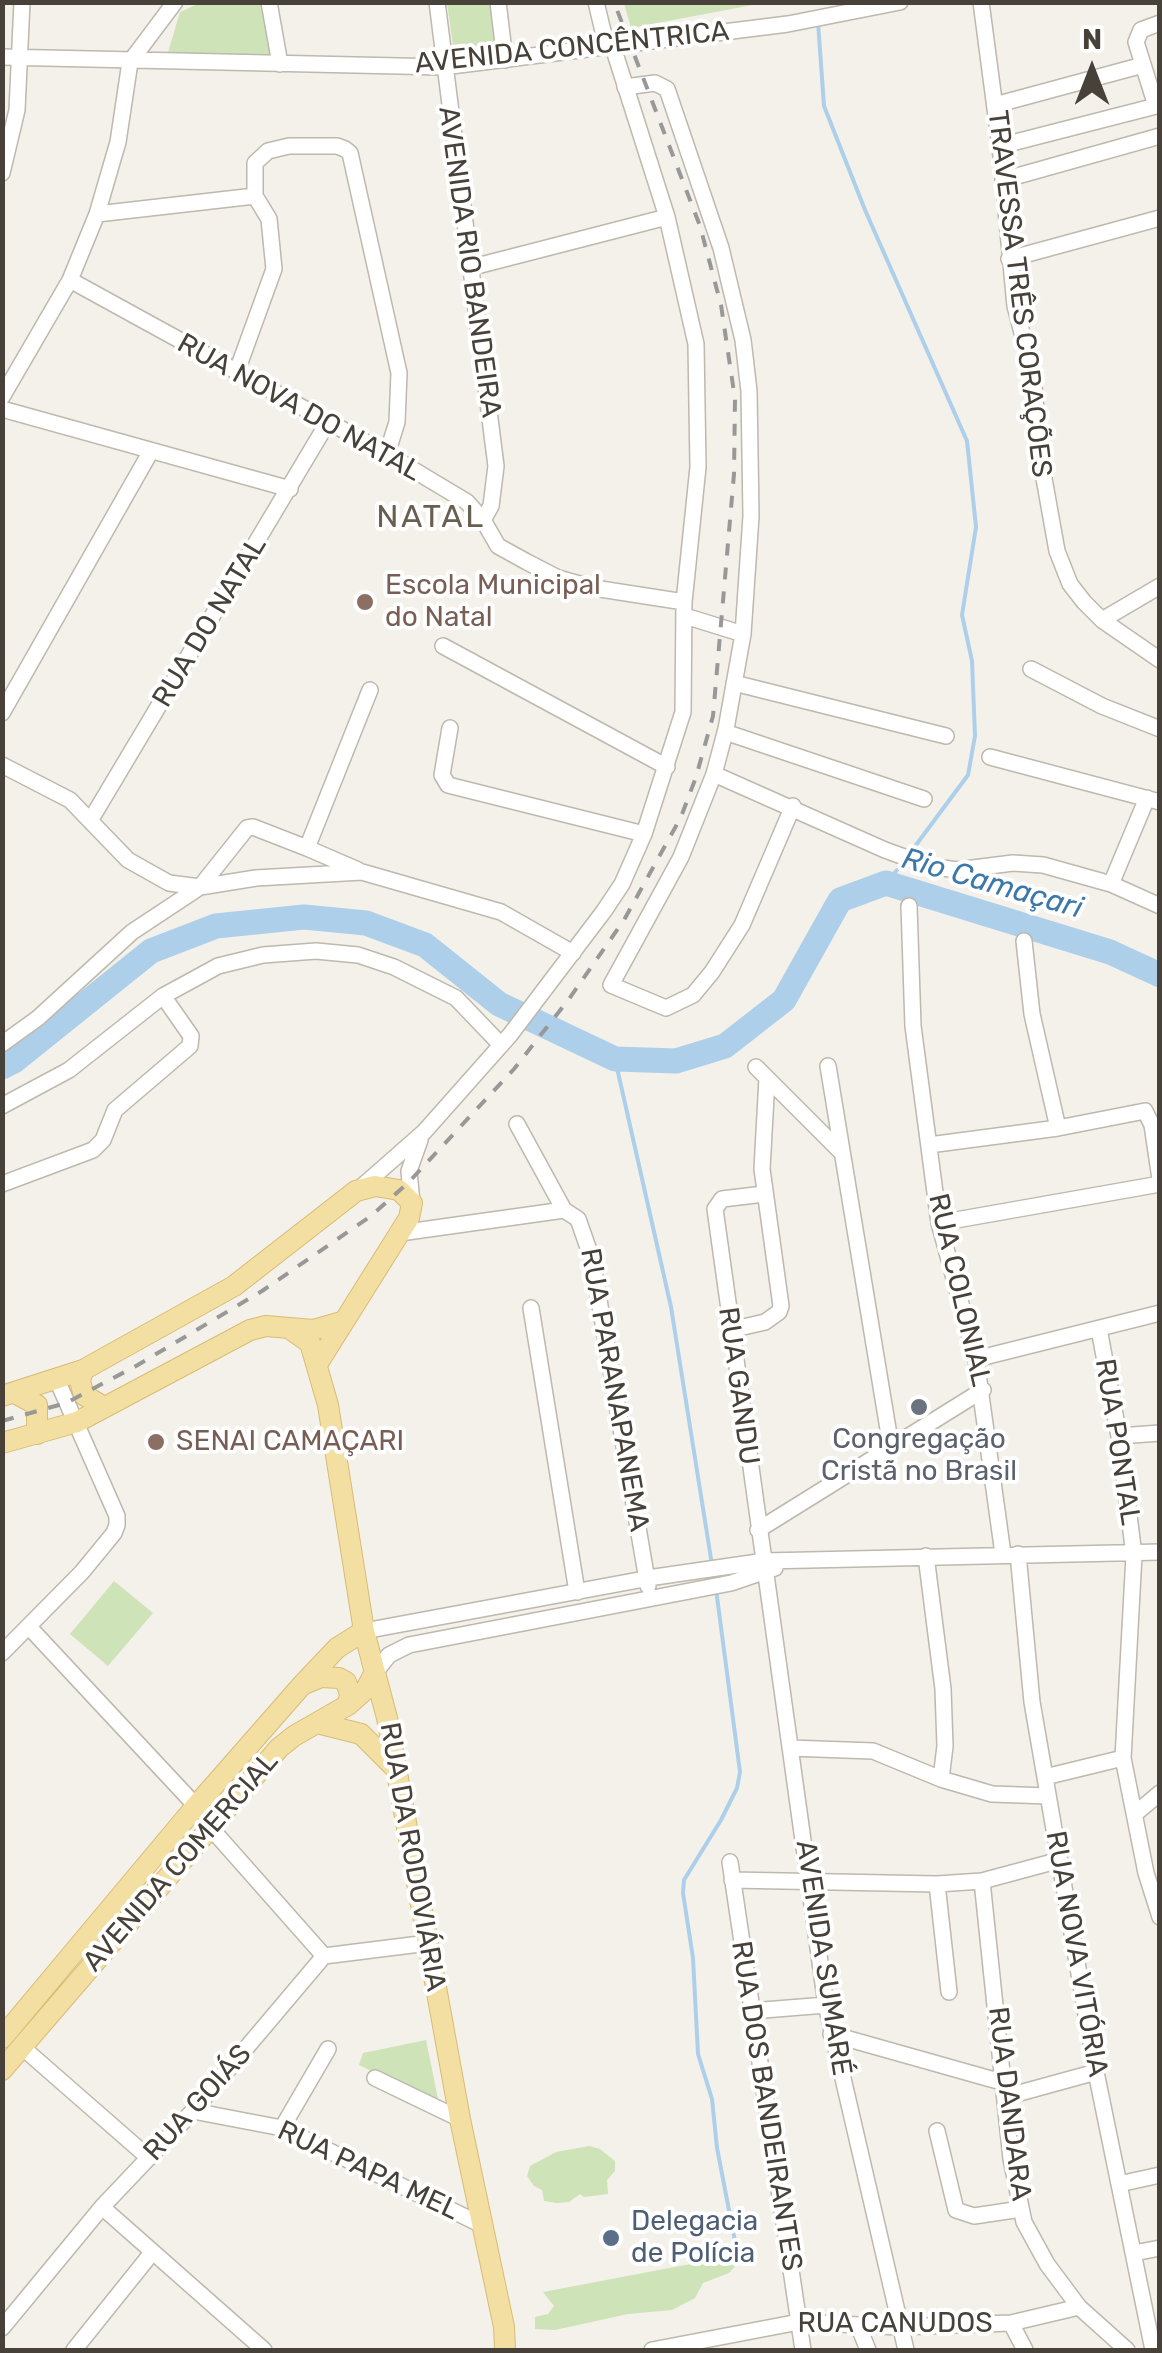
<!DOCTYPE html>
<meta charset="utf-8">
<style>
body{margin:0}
#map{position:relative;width:1162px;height:2353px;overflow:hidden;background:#f3f1ea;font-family:Rubik,sans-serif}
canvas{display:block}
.frame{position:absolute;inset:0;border:5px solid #474139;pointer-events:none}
.north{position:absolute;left:1042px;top:20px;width:100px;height:100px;-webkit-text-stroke:8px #fff;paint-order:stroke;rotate:0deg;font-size:28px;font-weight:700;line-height:40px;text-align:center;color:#474139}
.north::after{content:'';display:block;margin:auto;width:35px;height:45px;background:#474139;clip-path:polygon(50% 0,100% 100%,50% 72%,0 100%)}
</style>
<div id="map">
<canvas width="1162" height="2353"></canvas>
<div class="frame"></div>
<div class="north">N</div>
</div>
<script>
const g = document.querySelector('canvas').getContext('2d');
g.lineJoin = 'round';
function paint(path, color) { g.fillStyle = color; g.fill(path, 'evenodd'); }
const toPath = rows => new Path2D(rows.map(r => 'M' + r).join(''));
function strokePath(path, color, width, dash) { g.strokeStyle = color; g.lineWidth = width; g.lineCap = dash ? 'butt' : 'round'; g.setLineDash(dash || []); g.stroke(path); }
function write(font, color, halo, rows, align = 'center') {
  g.font = font + ' Rubik,sans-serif'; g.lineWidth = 8; g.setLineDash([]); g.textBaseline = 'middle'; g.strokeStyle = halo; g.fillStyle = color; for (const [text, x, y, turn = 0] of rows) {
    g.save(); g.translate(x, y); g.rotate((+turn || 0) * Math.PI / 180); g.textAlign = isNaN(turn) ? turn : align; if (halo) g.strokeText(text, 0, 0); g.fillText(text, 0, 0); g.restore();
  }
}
paint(toPath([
 [200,3,263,3,273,57,167,56,180,12],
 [447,3,492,3,498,54,455,59],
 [624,3,624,2,763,3,631,28],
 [114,1581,153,1613,108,1666,70,1634],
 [426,2040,439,2104,359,2065,363,2053],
 [589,2146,600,2149,615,2161,615,2171,607,2180,608,2194,584,2197,580,2194,569,2202,557,2203,544,2201,542,2190,534,2186,527,2176,530,2166,556,2152],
 [738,2255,739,2262,729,2273,703,2283,695,2298,672,2310,628,2314,555,2330,535,2329,535,2317,548,2314,554,2306,543,2292]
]), '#cee3b7');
strokePath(toPath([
 [818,22,824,106,865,210,967,441,976,527,962,615,972,661,975,736,968,775,916,845],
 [886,883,897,870],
 [615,1059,671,1307,712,1565],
 [716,1589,740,1772,737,1788,721,1820,684,1880,683,1893,693,1958,698,2054,712,2099,717,2148,739,2262]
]), '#adcfea', 4);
strokePath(toPath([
 [2,1067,14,1061,151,951,216,926,304,917,366,923,425,945,499,1004,615,1059,676,1061,725,1046,784,1000,840,900,886,883,1110,952,1160,975]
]), '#adcfea', 25);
const minor = toPath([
 [269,2,280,64],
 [437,2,496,466,491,506,483,520],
 [498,2,505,60],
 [596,2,607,48],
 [981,2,1000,146,1015,306,1033,375,1040,456,1057,551,1070,584,1084,602,1102,620,1160,660],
 [2,57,443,67,788,24,900,2],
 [625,87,655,83,667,89,721,248,743,340,749,391,751,516,743,634,726,729,714,774,681,857,611,985,666,1008,693,995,712,972,742,925,793,806],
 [995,105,1143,65],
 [1156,106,1136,42,1141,30,1160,23],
 [1000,146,1160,105],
 [2,173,17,110,22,2],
 [1003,180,1160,136],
 [97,214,255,196],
 [1009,259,1160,218],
 [469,268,667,217],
 [70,280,387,454,467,502,483,520,498,546,527,562,558,578,594,588,684,602],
 [237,371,274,269,269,219,255,196,255,163,268,151,289,146,337,146,345,149,350,153,399,373,397,422,387,454],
 [2,397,70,280,97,214,118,142,130,62,175,2],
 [2,409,290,489],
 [685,616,743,634],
 [1102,620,1160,586],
 [443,646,667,767],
 [1031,669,1102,706,1160,729],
 [734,683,946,736],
 [2,713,151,451],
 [450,728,442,775,448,785,644,834],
 [725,732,924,799],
 [990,757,1160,802],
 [2,765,70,800,128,860,169,883,200,887,256,878,362,872,501,912,573,953],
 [714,774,885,850,929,866,957,870,1013,863,1043,865,1111,884,1160,906],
 [90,821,328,422],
 [307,848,370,690],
 [1111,884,1147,798],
 [909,906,913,1026,939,1223,976,1359,1003,1554],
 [1024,941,1032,1014,1058,1128],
 [2,1044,38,1018,132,932,200,887,247,828,253,827,307,848,358,870],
 [828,1066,891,1447],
 [756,1067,840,1151],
 [2,1106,69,1070,163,996,218,966,263,955,316,951,358,955,394,967,456,998,501,1045],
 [517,1124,564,1210],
 [929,1145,1058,1128,1145,1111,1152,1125,1160,1179],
 [2,1184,93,1150,103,1140,115,1110,190,1046,191,1036,163,996],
 [358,1190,424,1132,510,1035,604,911,622,884,644,834,683,712,684,602,698,467,696,344,667,217,613,47],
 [764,1194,722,1199,715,1209,826,2005,906,2350],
 [412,1203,409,1171,420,1140],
 [564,1210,578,1219,592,1259,648,1586],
 [939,1223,1160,1184],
 [400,1233,564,1210],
 [531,1308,577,1592],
 [1099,1329,1119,1436,1134,1555,1123,1758,1146,1873,1160,1917],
 [730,1330,765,1322,779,1312,781,1306,762,1169,767,1078],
 [976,1359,1160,1313],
 [1119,1436,1160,1433],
 [758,1530,983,1390],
 [1018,1554,1032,1702,1096,2072,1153,2350],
 [926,1556,943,1689,945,1746,941,1779],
 [30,1628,196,1806],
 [364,1631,655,1577,765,1561,1160,1552],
 [2,1653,82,1572,114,1533,117,1525,117,1516,57,1380],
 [374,1674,389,1655,409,1645,731,1583,775,1568],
 [790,1748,873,1751,941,1779,992,1794,1048,1796],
 [1045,1777,1123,1758],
 [1136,1813,1160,1793],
 [209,1826,324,1956],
 [730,1862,803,2350],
 [732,1880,937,1884,982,1881,1060,1860],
 [982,1881,1011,2159,1024,2222,1047,2264,1079,2307,1127,2350],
 [937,1884,949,1992],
 [751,2011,826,2005],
 [831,2034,1005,2083],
 [22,2047,149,2158],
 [375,2078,460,2119],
 [1005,2097,1096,2072],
 [193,2111,282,2128,482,2225],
 [282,2128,328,2049],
 [937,2131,956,2210,974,2216,1021,2209],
 [1119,2184,1160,2175],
 [102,2207,264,2350],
 [1134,2253,1160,2248],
 [1011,2323,1025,2350],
 [858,2325,868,2350],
 [2,2328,102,2207,193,2111,324,1956,428,1943],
 [74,2350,151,2254],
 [652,2350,799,2322,899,2327,1011,2323,1079,2307]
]);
const major = toPath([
 [289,1328,310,1343,328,1405,364,1631,387,1718,460,2119,504,2327,505,2350],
 [83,1370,80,1381,84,1395,104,1407],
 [15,1393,37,1405,37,1434],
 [2,1396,83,1370,234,1286,356,1191,375,1186,399,1190,412,1203,409,1218,318,1363],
 [2,1443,77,1422,250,1330,266,1326,313,1330,341,1322],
 [304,1684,321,1677,339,1678,346,1682,350,1694,348,1705],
 [317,1723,361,1734,394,1767],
 [2,2038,196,1806,302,1685,337,1648,364,1631],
 [2,2070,279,1748,294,1736,348,1705,366,1689,374,1674]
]);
strokePath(minor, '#beb8ad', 18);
strokePath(major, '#d8bc73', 22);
strokePath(minor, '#fff', 15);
strokePath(major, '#f4dfa2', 20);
strokePath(toPath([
 [2,1421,66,1403,136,1366,262,1291,371,1216,408,1183,514,1069,569,999,624,920,681,817,696,777,713,716,734,474,735,399,721,305,700,226,614,2]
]), '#989898', 4, [12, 12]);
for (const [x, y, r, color] of [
 [365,602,10,"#8d6e63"],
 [919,1407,10,"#6b7280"],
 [156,1442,10,"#8d6e63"],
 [611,2238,10,"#5c6f8a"]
]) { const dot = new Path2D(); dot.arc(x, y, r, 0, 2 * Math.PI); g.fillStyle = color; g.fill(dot); strokePath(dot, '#fff', 4); }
write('28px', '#474139', '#fff', [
 ["AVENIDA CONCÊNTRICA",572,48,-6],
 ["AVENIDA RIO BANDEIRA",469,262,82],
 ["TRAVESSA TRÊS CORAÇÕES",1019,294,83],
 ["RUA NOVA DO NATAL",299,408,29],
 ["RUA DO NATAL",210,622,-59],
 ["RUA COLONIAL",959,1290,77],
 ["RUA GANDU",738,1386,82],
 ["RUA PARANAPANEMA",614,1390,80],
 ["RUA PONTAL",1117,1442,81],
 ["RUA DA RODOVIÁRIA",412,1857,80],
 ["AVENIDA COMERCIAL",181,1862,-49],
 ["RUA NOVA VITÓRIA",1076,1954,80],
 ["AVENIDA SUMARÉ",823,1958,81],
 ["RUA GOIÁS",198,2103,-48],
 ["RUA DANDARA",1009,2104,83],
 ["RUA DOS BANDEIRANTES",766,2106,81],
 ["RUA PAPA MEL",368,2171,25],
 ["RUA CANUDOS",895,2324]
]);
write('28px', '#785e54', '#fff', [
 ["Escola Municipal",385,586],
 ["do Natal",385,618],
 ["SENAI CAMAÇARI",176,1442]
], 'left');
write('28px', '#5b616d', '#fff', [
 ["Congregação",919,1440],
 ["Cristã no Brasil",919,1472]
]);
write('28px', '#4e5e75', '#fff', [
 ["Delegacia",631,2222],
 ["de Polícia",631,2254]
], 'left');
write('italic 30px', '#3c78a8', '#fff', [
 ["Rio Camaçari",992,884,16]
]);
g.letterSpacing = '2.5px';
write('32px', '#685f51', '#fff', [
 ["NATAL",431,518]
]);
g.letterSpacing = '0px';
</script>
